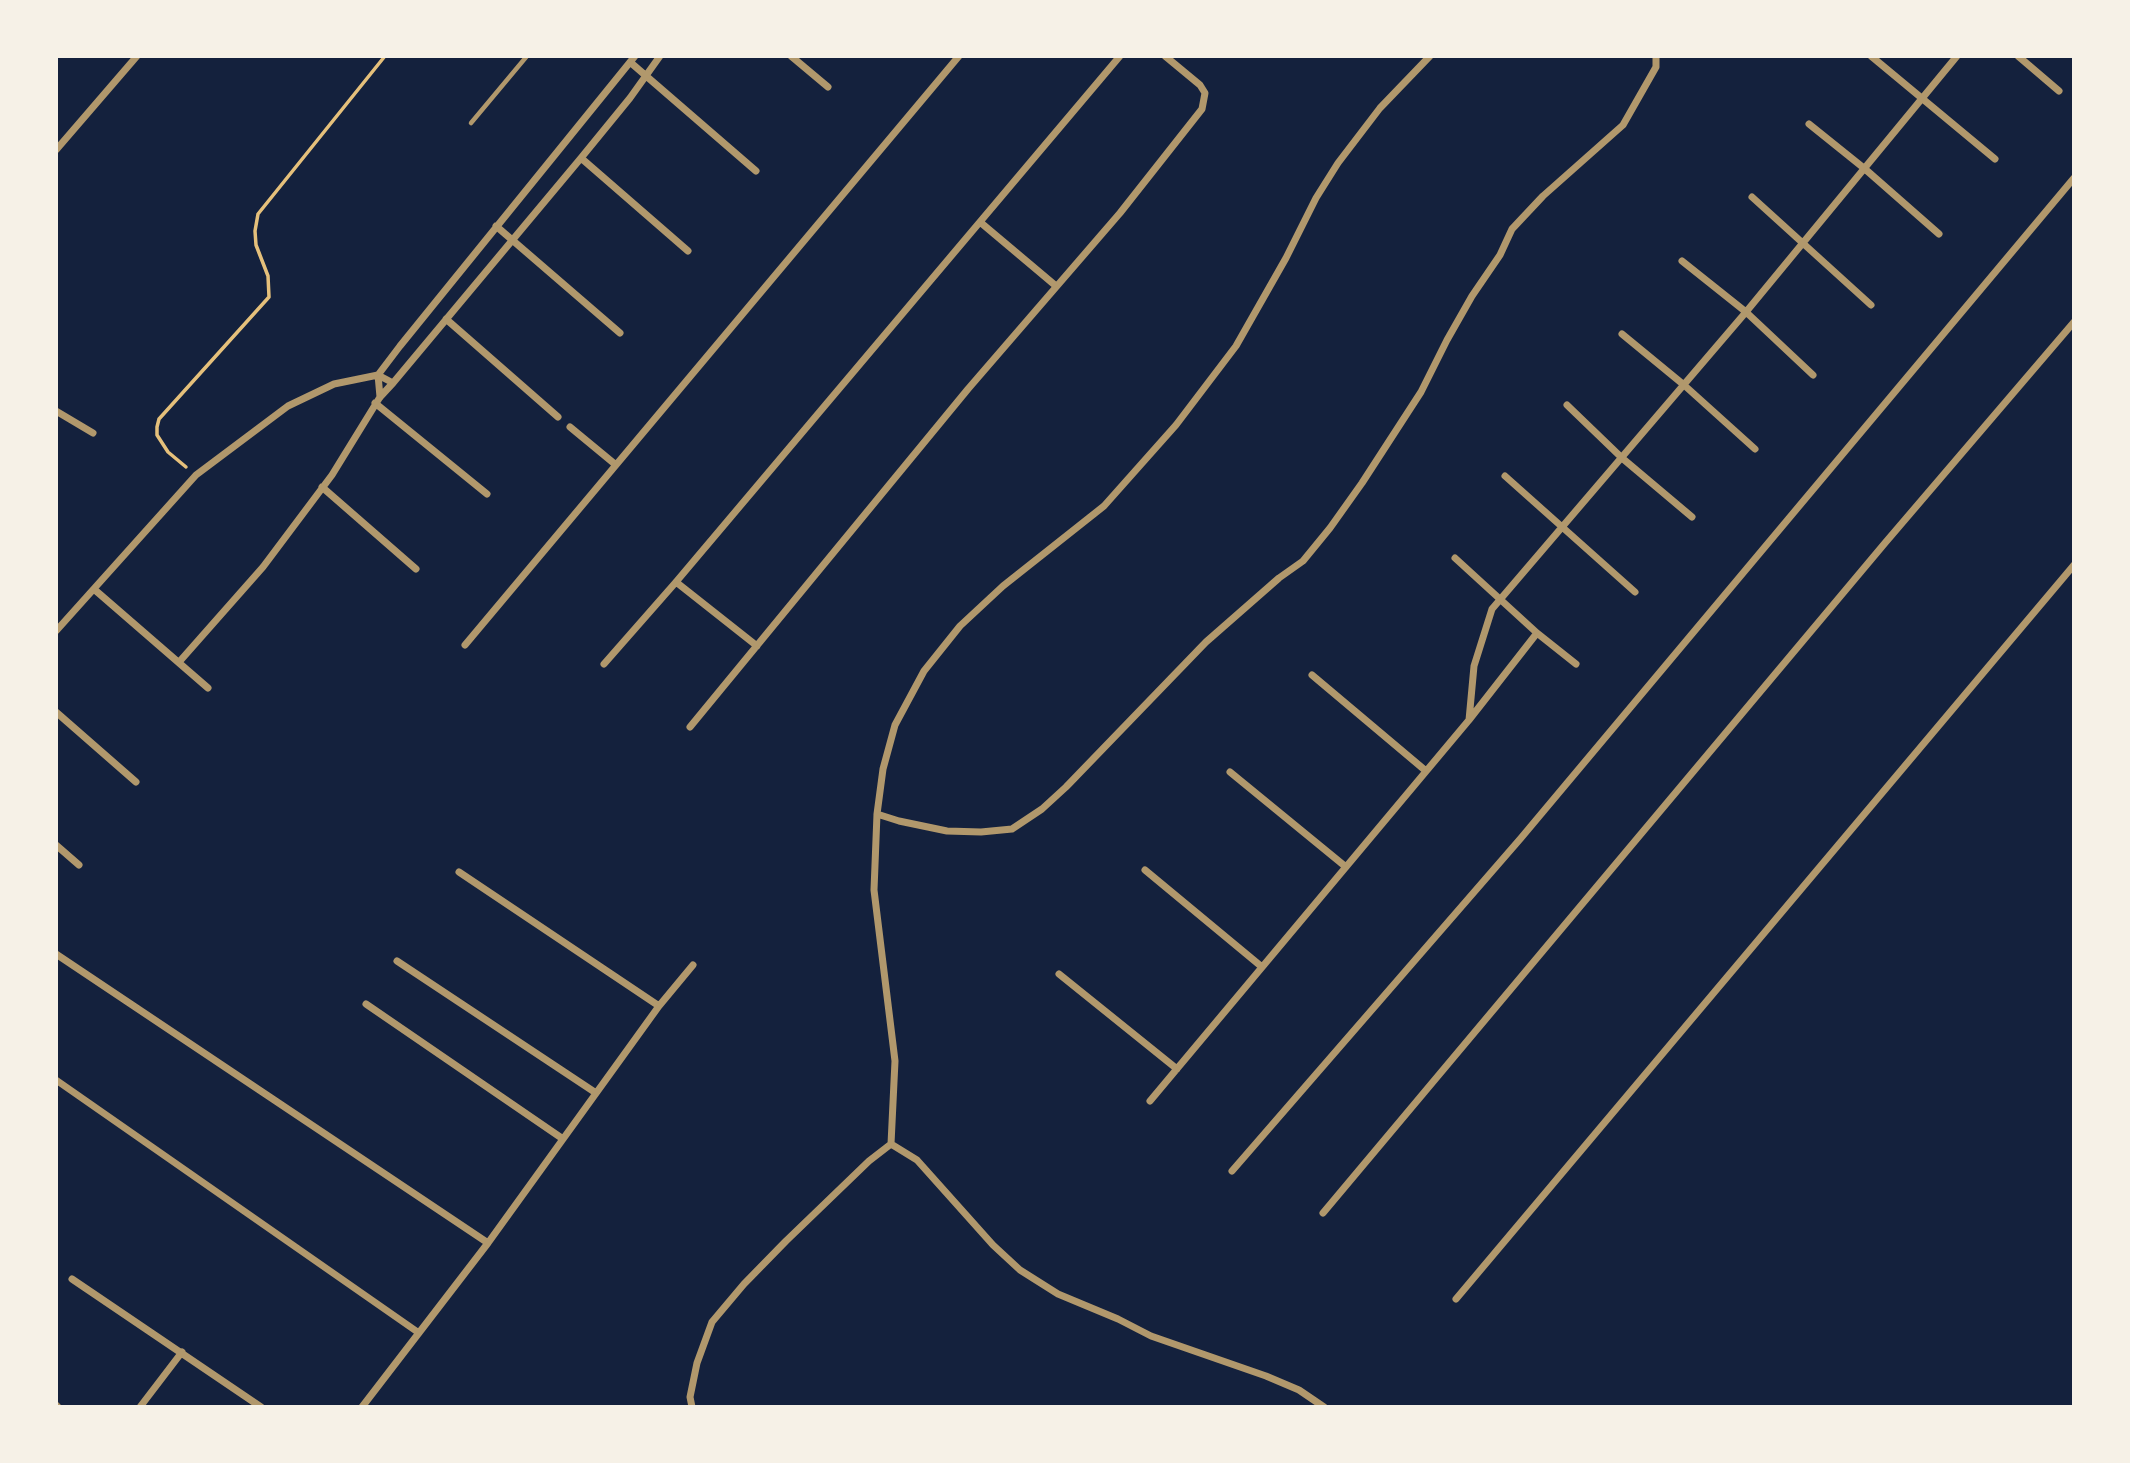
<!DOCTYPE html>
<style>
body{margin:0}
#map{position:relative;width:2130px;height:1463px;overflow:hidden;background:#14213d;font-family:"Roboto Condensed",sans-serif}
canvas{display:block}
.frame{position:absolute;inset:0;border:58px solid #f6f1e7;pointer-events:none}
</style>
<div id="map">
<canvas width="2130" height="1463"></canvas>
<div class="frame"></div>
</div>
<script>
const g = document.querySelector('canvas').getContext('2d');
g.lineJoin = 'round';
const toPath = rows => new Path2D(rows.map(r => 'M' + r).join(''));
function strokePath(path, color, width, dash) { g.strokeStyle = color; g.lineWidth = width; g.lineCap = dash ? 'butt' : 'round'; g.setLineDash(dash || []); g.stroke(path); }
strokePath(toPath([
 [186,467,168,452,157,435,157,427,159,419,269,297,268,276,256,245,255,231,258,214,385,56]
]), '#e5c07b', 3.5);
strokePath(toPath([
 [471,123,527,56]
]), '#b1986c', 4.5);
strokePath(toPath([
 [791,56,828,87],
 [1871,56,1995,159],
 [2018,56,2059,91],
 [630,62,756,171],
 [1809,124,1865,169,1939,234],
 [56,150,137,56],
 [581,158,688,251],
 [1752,197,1871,305],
 [980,222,1056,286],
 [496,226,620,333],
 [1682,261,1746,312,1813,375],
 [446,319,558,417],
 [1622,334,1684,385,1755,449],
 [380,397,378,375,400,346,635,56],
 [375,403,487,494],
 [1567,405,1622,458,1692,517],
 [56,411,93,433],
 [570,427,616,465],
 [1505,476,1635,592],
 [322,487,416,569],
 [1455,558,1537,633,1469,720],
 [676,582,757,646],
 [95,590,208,688],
 [56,631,196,475,288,406,334,384,378,375,393,383],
 [1537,633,1576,664],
 [465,645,959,56],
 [180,661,263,567,332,475,380,397,393,383,581,158,630,98,660,56],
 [604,664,676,582,1120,56],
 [1312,675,1426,771],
 [56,712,136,782],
 [690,727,968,389,1120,213,1202,109,1205,93,1200,85,1165,56],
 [1230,772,1346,867],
 [877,814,899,821,947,831,981,832,1012,829,1042,809,1066,787,1206,642,1279,578,1303,561,1330,528,1362,483,1421,392,1447,340,1472,296,1500,255,1512,229,1543,196,1623,125,1656,67,1656,56],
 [56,845,79,865],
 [1145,870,1262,967],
 [459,872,659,1006],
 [56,954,488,1243],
 [397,961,596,1093],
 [1059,974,1177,1069],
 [366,1004,563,1139],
 [56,1080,419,1333],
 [1150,1101,1469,720,1474,666,1492,609,1746,312,1957,56],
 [891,1144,917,1160,993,1245,1020,1270,1058,1294,1118,1319,1151,1336,1266,1376,1299,1390,1324,1407],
 [1232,1171,1521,838,2074,178],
 [1323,1213,1885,543,2074,322],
 [72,1279,261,1407],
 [1456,1299,2074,565],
 [56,1405,58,1407],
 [140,1407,182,1352],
 [362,1407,488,1243,659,1006,693,965],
 [692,1407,690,1397,697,1363,712,1322,744,1284,786,1241,869,1161,891,1144,895,1061,874,890,877,814,883,769,895,725,924,671,960,626,1003,586,1104,506,1176,425,1236,346,1286,258,1316,198,1338,163,1380,108,1430,56]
]), '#b1986c', 7);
</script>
